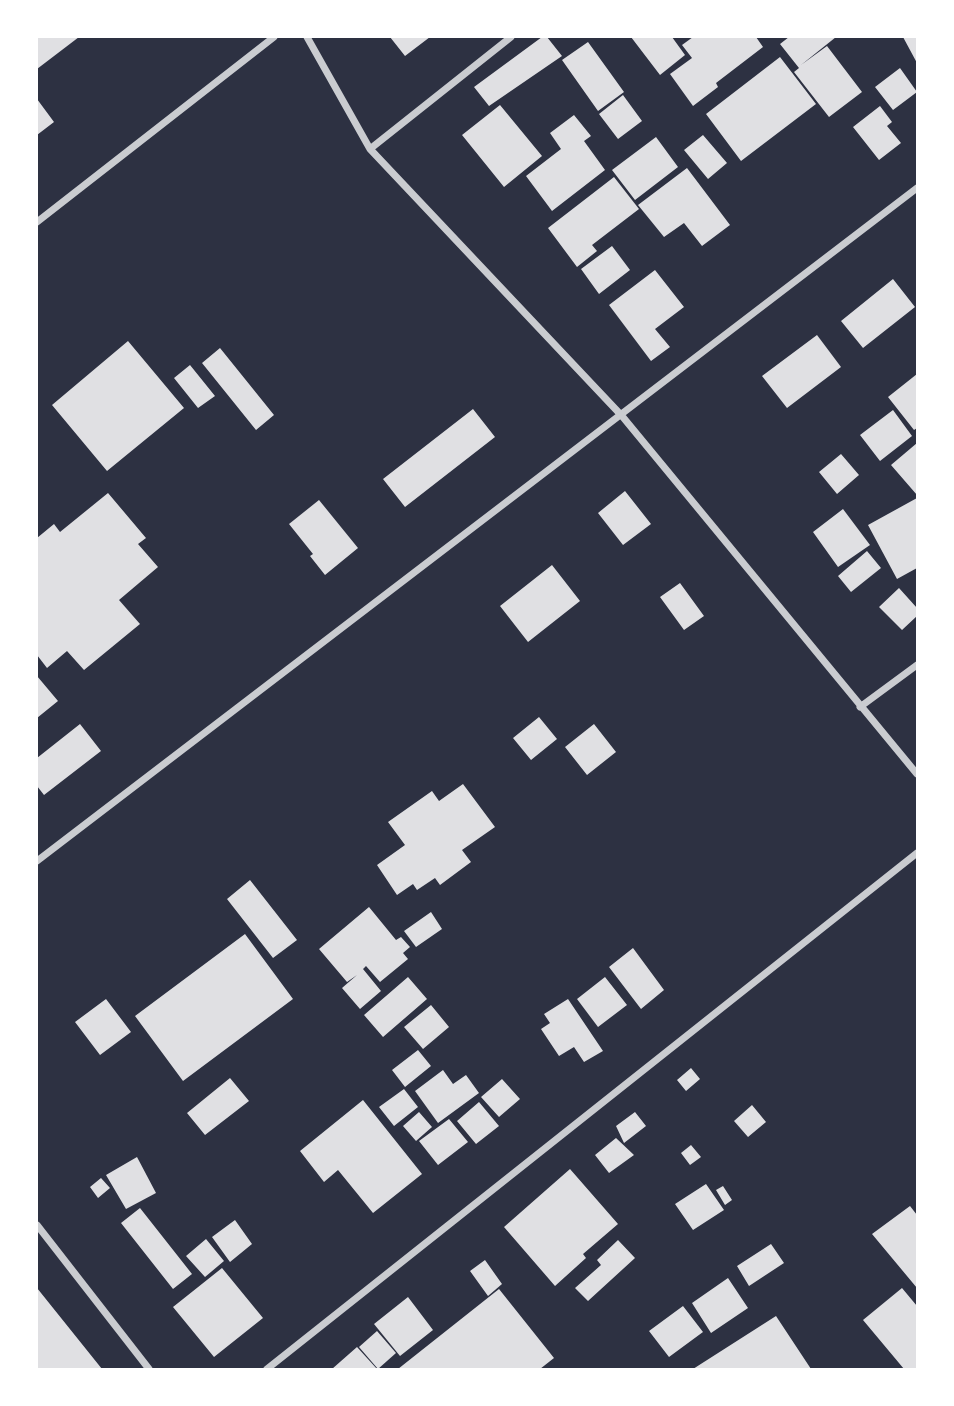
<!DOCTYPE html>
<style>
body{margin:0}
#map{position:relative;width:954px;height:1406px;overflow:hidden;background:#2d3142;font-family:Roboto,sans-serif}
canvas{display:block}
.frame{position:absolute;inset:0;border:38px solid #fff;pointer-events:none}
</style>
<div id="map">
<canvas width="954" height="1406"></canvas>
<div class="frame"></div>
</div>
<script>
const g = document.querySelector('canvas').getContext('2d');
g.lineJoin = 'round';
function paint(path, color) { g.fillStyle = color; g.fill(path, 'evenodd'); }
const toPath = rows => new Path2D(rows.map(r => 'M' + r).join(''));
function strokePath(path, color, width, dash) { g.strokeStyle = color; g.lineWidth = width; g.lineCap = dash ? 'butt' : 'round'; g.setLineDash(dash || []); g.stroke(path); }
paint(toPath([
 [37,37,79,37,37,69],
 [390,37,430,37,405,56],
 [542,37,547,37,562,56,489,106,474,87],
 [631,37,672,37,685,55,660,75],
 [693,37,756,37,763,47,716,83,718,87,693,106,670,74,692,58,682,45],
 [789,37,836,37,801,65,827,46,862,92,829,117,794,72,799,68,780,44],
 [903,37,917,37,917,63],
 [588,42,624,92,598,111,562,60],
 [780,57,816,104,741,161,706,114],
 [900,68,917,92,893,110,875,87],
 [623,95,642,121,618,139,599,114],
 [37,99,54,122,37,135],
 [500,105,542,156,504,187,462,135],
 [880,106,892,122,887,126,901,143,879,160,853,127],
 [574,115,591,136,584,141,605,170,552,211,526,176,561,149,550,133],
 [703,135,727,163,708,179,684,150],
 [656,137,678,167,635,200,612,170],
 [687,168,730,225,702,246,684,223,664,237,638,205],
 [614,177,639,209,592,245,597,251,577,267,548,228],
 [612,246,630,270,599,294,581,269],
 [655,270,684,307,655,329,670,347,651,361,609,305],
 [893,279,915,307,863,348,841,321],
 [817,335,841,367,787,408,762,376],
 [128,341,184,408,107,471,52,405],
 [220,348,274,415,256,430,202,363],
 [190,365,215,396,198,408,174,378],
 [917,374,917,428,914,430,888,397],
 [473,409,495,437,405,507,383,479],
 [893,410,912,436,880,461,860,435],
 [917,443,917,495,891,465],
 [841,454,859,475,837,494,819,472],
 [625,491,651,524,623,545,598,513],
 [108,493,146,538,138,544,158,567,119,600,140,624,84,670,67,651,47,668,37,655,37,538,54,524,60,532],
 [917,498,917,568,897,579,868,525],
 [319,500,358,548,325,575,310,556,313,554,289,524],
 [843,509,870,545,838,567,813,532],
 [867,551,881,568,851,592,838,576],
 [552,565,580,601,528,642,500,606],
 [680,583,704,616,684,630,660,597],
 [899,588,917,608,917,616,902,630,879,607],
 [37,676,58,701,37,718],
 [539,717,557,739,531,760,513,738],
 [80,724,101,751,44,795,37,786,37,758],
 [594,724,616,752,587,775,565,747],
 [463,784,495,827,462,850,471,862,440,885,435,878,417,890,413,884,397,895,377,865,405,845,388,822,432,791,439,801],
 [250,880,297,940,273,958,227,899],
 [369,907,396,940,401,937,410,947,403,953,408,959,380,982,366,966,363,969,381,991,360,1009,342,988,357,975,347,982,319,949],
 [431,912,442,929,416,947,404,931],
 [245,934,293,999,183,1081,135,1016],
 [633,948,664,990,641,1009,609,967],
 [408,977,427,999,383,1037,364,1015],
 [605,977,627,1005,598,1027,577,999],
 [106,999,131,1032,100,1055,75,1022],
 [568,999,603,1051,584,1062,574,1047,559,1056,541,1029,550,1023,544,1014],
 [431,1005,449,1027,423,1049,404,1027],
 [418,1050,431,1066,405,1087,392,1070],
 [691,1068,700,1079,686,1091,677,1080],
 [443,1070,453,1084,466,1075,479,1093,438,1123,415,1091],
 [230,1078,249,1101,205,1135,187,1113],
 [502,1079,520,1099,499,1117,481,1097],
 [404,1089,418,1107,394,1126,379,1107],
 [363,1100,422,1174,373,1213,338,1170,324,1182,300,1151],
 [479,1102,499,1126,476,1144,457,1121],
 [752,1105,766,1122,748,1137,734,1121],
 [419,1112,432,1127,416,1141,403,1126],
 [635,1112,646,1126,624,1143,616,1126],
 [449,1119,468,1142,438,1165,419,1141],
 [616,1138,634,1155,609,1173,595,1155],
 [691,1145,701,1157,690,1165,681,1153],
 [137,1157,156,1193,126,1209,106,1175],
 [570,1169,618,1224,583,1254,586,1258,555,1286,504,1227],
 [101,1178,110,1188,98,1198,90,1187],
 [706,1184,724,1210,693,1230,675,1204],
 [723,1186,732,1200,725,1205,716,1190],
 [910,1206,917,1215,917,1288,872,1234],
 [140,1208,192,1274,173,1289,121,1223],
 [235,1220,252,1244,230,1262,212,1237],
 [206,1239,224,1261,205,1277,186,1256],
 [618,1240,635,1258,588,1301,575,1288,601,1265,597,1260],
 [771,1244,784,1263,749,1286,737,1266],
 [485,1260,502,1284,488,1296,470,1271],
 [222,1268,263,1318,214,1357,173,1307],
 [728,1278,748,1308,711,1333,692,1303],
 [37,1288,102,1369,37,1369],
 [902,1288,917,1306,917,1369,904,1369,863,1320],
 [499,1289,554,1358,540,1369,398,1369],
 [408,1297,433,1330,400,1356,374,1324],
 [683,1306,703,1332,669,1357,649,1331],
 [776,1316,811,1369,693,1369],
 [377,1331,396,1353,378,1369,359,1347],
 [357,1347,377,1369,332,1369]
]), '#e0e0e3');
strokePath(toPath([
 [307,37,370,149,622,416,917,774],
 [370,149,511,37],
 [37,222,274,37],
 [860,707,917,665],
 [37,861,917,188],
 [37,1225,149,1369],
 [267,1369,917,853]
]), '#caccd0', 7);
</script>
